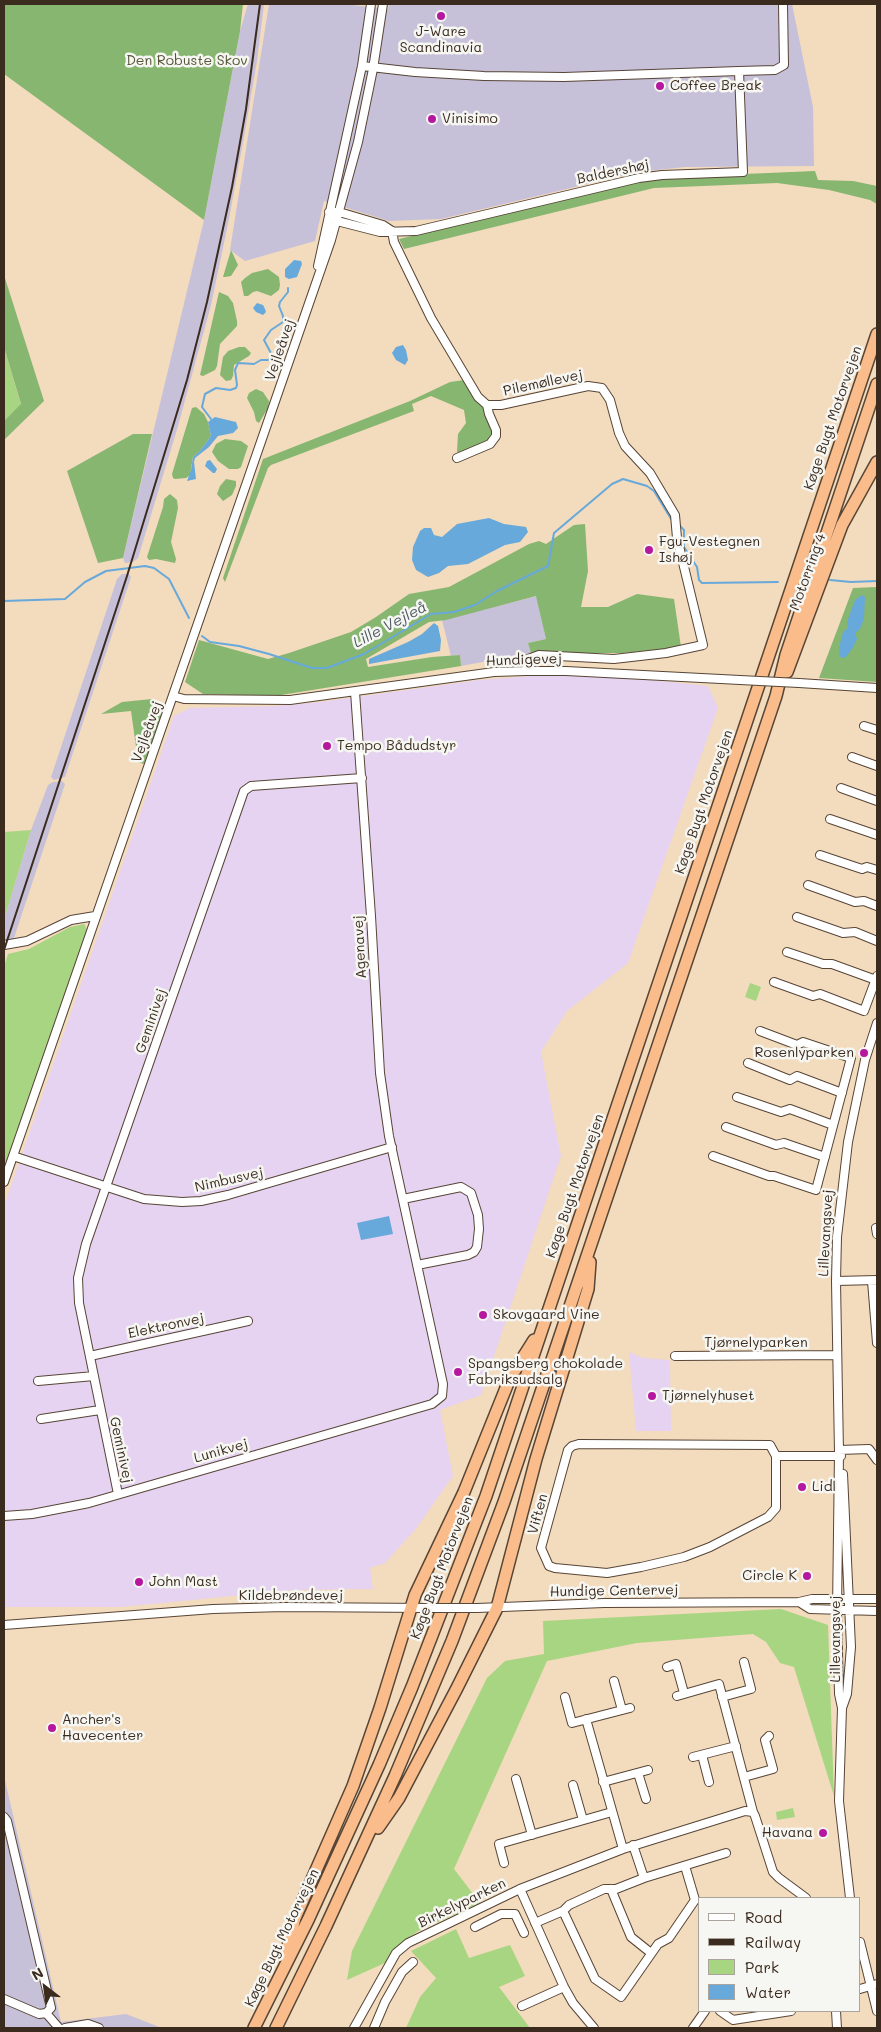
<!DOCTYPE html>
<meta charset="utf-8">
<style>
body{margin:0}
#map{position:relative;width:881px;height:2032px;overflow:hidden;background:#f3dbbd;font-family:Mali,sans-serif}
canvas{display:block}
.frame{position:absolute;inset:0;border:5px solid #3b2a1e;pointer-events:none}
.legend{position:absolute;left:698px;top:1897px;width:162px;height:115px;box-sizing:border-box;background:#f6f6f2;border:1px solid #aba49d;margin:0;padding:6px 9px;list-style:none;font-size:15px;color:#3b2a1e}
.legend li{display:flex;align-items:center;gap:10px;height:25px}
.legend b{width:25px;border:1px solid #aba49d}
.north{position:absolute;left:20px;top:1962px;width:50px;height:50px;-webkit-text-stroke:4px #f6f6f2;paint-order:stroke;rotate:330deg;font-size:14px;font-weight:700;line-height:20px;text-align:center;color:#3b2a1e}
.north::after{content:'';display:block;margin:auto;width:18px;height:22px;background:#3b2a1e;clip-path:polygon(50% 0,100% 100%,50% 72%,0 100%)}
</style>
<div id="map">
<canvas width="881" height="2032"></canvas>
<div class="frame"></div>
<ul class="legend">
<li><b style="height:6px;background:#fff"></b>Road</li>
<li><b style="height:6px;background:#3b2a1e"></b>Railway</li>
<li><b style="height:14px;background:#a8d582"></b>Park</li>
<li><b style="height:14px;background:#67a9db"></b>Water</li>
</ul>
<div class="north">N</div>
</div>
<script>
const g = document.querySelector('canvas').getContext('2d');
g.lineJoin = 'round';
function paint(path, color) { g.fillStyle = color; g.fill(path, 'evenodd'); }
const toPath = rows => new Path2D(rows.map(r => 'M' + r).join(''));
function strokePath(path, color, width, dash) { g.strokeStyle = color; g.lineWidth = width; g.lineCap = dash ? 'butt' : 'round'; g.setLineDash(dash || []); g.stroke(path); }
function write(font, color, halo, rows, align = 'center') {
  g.font = font + ' Mali,sans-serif'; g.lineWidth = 5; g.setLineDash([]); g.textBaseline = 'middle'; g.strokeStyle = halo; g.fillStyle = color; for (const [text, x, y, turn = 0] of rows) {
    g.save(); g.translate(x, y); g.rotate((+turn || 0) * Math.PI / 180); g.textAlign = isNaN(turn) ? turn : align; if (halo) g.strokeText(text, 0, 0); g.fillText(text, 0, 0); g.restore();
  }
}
paint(toPath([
 [545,675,641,679,708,686,718,708,628,963,567,1011,541,1052,561,1156,481,1395,440,1410,453,1476,415,1530,385,1563,370,1568,373,1589,293,1590,121,1607,4,1607,4,1206,174,716,190,708,276,706,320,702,479,680],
 [629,1352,643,1358,670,1360,671,1431,636,1431]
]), '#e5d3f1');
paint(toPath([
 [248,4,264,4,257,61,245,131,229,219,211,305,178,426,138,558,133,562,125,563,123,558,204,220,240,31],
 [269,4,343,4,388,9,389,4,792,4,813,107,814,166,685,167,638,172,441,219,389,221,324,201,315,241,245,261,230,250],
 [122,574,129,574,131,577,65,777,54,780,51,777,117,579],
 [537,596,546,639,528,643,531,653,461,666,460,655,451,656,442,620],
 [62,781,65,784,14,938,9,942,4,942,4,920,31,830,48,785,53,782],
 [4,1776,61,2022,126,2014,162,2028,4,2028]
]), '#c7c0d9');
paint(toPath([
 [4,347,21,405,4,421],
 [31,830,4,920,4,832],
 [84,924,88,931,4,1170,4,966,8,954,29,949,70,927],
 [750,983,761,987,756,1001,745,997],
 [781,1609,828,1625,834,1796,794,1667,780,1663,766,1642,753,1634,637,1643,547,1661,454,1869,480,1903,418,1931,397,1947,387,1962,347,1980,352,1951,487,1678,505,1661,544,1654,543,1621],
 [793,1808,795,1817,777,1820,776,1812],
 [456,1929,469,1958,510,1945,525,1976,499,1987,530,2028,406,2028,420,1997,436,1978,411,1951]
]), '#a8d582');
paint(toPath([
 [4,4,243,4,240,31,204,220,4,74],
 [815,171,818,180,853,181,877,186,877,204,870,200,829,190,777,183,654,188,404,249,399,239,645,180,674,177],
 [231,250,238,265,231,276,225,277,223,277],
 [268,269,279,277,280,285,279,290,271,296,257,291,253,292,248,296,244,296,241,282,245,278,252,273],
 [4,275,44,401,4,440,4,421,21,404,4,347],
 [219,292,228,296,233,303,237,321,237,326,220,344,217,366,215,370,203,376,200,375],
 [239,347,245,347,251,353,249,356,234,365,233,376,231,380,226,381,220,375,223,357,228,351],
 [464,380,485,409,493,431,491,440,465,452,457,452,458,434,466,423,464,410,431,396,412,404,414,411,271,465,268,468,225,582,223,578,263,459,410,401,450,382],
 [256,389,263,392,269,401,268,408,259,423,256,421,254,412,247,398,249,393],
 [196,407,204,414,208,422,211,436,200,451,193,457,190,475,186,478,175,479,173,478,172,474,192,408],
 [133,434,152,434,123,558,98,563,67,471],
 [225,439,241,441,248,446,241,467,238,469,229,469,218,461,212,452,216,444],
 [226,479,236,481,236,486,232,495,223,501,217,494,220,486],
 [170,494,177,500,178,508,171,542,176,559,175,563,156,559,149,560,147,557,163,507,164,499],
 [585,524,588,571,581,607,608,607,637,594,674,599,681,647,623,653,531,653,528,643,546,639,536,596,446,620,429,622,366,659,368,667,432,657,460,655,461,666,275,696,203,694,185,682,199,640,268,659,289,653,351,632,376,617,409,594,449,587,529,544,539,541,546,544,574,525],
 [877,587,877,682,819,678,853,588],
 [152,699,165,705,144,764,134,761,137,754,131,711,101,714,122,702]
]), '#86b670');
paint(toPath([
 [294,260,301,261,302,264,297,277,289,279,285,277,285,269],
 [257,303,263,305,265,309,266,312,263,315,256,312,253,308],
 [403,345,406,350,408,360,405,365,396,360,392,353,396,347],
 [215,417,236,422,238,428,233,433,218,436,209,447,195,458,194,462,196,479,187,481,191,470,193,457,200,451,211,436,208,422],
 [210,460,217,469,215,473,213,473,205,466,207,461],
 [489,518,504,524,526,527,528,532,520,542,505,545,468,564,448,566,439,573,428,577,416,570,412,560,413,547,420,531,424,528,431,528,434,535,442,537,457,524],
 [862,595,865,597,864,619,860,629,855,633,857,639,852,649,845,658,840,657,839,648,843,632,848,628,847,622,855,600],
 [434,623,438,626,441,640,440,651,369,664,369,659,408,642,422,634],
 [389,1216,393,1234,361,1240,357,1223]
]), '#67a9db');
strokePath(toPath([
 [211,419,202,407,205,394,216,388,230,390,236,388,237,385,235,370,238,363,254,364,261,360,268,360,273,357,264,340,271,330,283,322,283,316,279,306,280,302,288,292,288,288],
 [679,525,684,530,684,547,697,567,699,580,702,583,778,582],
 [830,580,851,582,877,581],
 [4,601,65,599,85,582,106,571,145,566,154,568,169,579,189,618],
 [202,636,210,642,239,646,269,654,312,668,327,668,364,654,431,614,454,612,475,605,497,591,548,566,554,533,612,484,623,479,647,486,654,491,673,522]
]), '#67a9db', 2);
const minor = toPath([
 [739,71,775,70,784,65,783,5],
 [329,212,337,221,380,232,416,231,639,178,662,175,743,172,739,71,564,77,484,76,415,72,362,66],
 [334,212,339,212,383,225,392,231],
 [392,231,394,242,431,318,478,397,487,405,501,405,588,386,602,388,610,400,619,433,625,446,650,473,675,515,677,538,703,645,666,653,614,659,539,655,528,659,526,671],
 [318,266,362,66,371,4],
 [457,458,490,444,496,436,496,430,489,414,487,405],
 [799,683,877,688],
 [173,696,184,699,290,700,494,672,526,671,566,671,740,680],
 [864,726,877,730],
 [852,757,877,766],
 [841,788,877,801],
 [830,819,877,835],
 [820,855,862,869,867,867,877,870],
 [808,885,855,902,864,901,877,906],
 [797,917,843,933,855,932,877,941],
 [4,945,27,941,71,920,95,916],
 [787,952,823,964,832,964,876,980],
 [774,982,813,996,820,994,864,1011,877,976],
 [748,1063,790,1080,797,1076,842,1093],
 [737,1097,781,1112,790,1109,833,1125],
 [726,1127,776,1145,784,1143,825,1157],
 [13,1156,144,1199,182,1202,201,1201,228,1195,392,1147],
 [713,1156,769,1176,774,1176,816,1190,851,1058,803,1042,797,1045,760,1031],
 [4,1182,331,240,358,142,373,69,383,4],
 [403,1199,461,1187,471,1193,478,1215,479,1229,477,1247,474,1252,468,1255,417,1265],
 [876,1228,877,1234],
 [836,1281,877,1280],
 [872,1281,877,1343],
 [90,1356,248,1321],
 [675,1356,837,1355],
 [38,1381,94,1376],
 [41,1419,100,1410],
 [579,1444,770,1445,776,1456,776,1508,768,1517,710,1547,684,1557,641,1567,607,1573,555,1568,549,1566,541,1548,568,1450,572,1446,579,1444],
 [839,1450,869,1449,877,1460],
 [776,1456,841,1456],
 [118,1494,79,1303,78,1278,86,1244,244,791,251,786,362,778],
 [4,1516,32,1514,89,1503,432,1404,442,1396,443,1384,389,1136,380,1073,371,916,355,692],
 [799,1602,810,1609,877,1611],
 [477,1608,604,1603,799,1602,812,1599,877,1599],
 [4,1625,213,1609,284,1607,429,1608],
 [667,1667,676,1664,684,1693],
 [614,1681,622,1710],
 [677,1696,719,1684,753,1812],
 [565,1697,572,1723,630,1708],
 [722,1697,751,1689,744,1662],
 [842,1708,847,1694,851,1647,843,1474],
 [586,1719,623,1849],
 [702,1755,709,1782],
 [693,1757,736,1746],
 [638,1773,646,1799],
 [744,1777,773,1769,765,1740,769,1736],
 [516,1779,532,1835],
 [603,1782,648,1770],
 [573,1785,583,1820],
 [4,1817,7,1821,51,2008,46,2013,39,2014,4,1999],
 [633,1845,644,1878],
 [504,1863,499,1844,612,1812],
 [520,1889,564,1987,573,2003,594,2028],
 [611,1889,631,1937,651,1953],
 [850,1898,839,1801,842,1708,839,1694,837,1611,839,1453,836,1281,837,1237,848,1142,865,1060,877,1023],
 [563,1911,595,1979,621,1997,658,1944,669,1938,695,1900,685,1866],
 [535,1923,563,1911,569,1905,604,1889,616,1889,644,1878,726,1853],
 [475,1927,501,1914,515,1914,524,1933],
 [860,1942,877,2011],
 [860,1989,877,1984],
 [522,2006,564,1987],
 [720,2011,733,2020,791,2011],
 [836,2011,837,2028],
 [46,2013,59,2028],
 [65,2028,88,2024,99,2028],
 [354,2028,396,1953,408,1943,520,1889,623,1849,745,1811,753,1812,755,1816,773,1872,779,1878,806,1898],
 [374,2028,385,2002,402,1972,413,1962],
 [693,2028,705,2011]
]);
const highway = toPath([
 [787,672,842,525,877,462],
 [378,1828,399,1798,457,1688,497,1608,536,1459,588,1289,590,1262],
 [286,1954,295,1918,353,1786,380,1708,415,1595,464,1492,510,1378,534,1340],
 [254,2028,308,1920,379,1765,412,1687,486,1496,877,334],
 [276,2028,326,1926,395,1776,452,1641,504,1502,776,696,786,655,877,384]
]);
strokePath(minor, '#574536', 10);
strokePath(highway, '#574536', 14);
strokePath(minor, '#fff', 8);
strokePath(highway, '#f9bc8a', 11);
strokePath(toPath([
 [4,950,127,576,187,380,207,302,232,187,246,109,260,4]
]), '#3b2a1e', 2);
const minorBridge = toPath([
 [740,680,799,683],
 [429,1608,477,1608]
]);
strokePath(minorBridge, '#574536', 10, []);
strokePath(minorBridge, '#fff', 8);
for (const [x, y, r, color] of [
 [441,16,5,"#b5179e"],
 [660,86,5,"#b5179e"],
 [432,119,5,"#b5179e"],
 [649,550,5,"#b5179e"],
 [327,746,5,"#b5179e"],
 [864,1053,5,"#b5179e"],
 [483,1315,5,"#b5179e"],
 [458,1372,5,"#b5179e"],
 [652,1396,5,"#b5179e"],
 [802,1487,5,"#b5179e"],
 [807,1576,5,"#b5179e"],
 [139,1582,5,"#b5179e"],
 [52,1728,5,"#b5179e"],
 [823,1833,5,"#b5179e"]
]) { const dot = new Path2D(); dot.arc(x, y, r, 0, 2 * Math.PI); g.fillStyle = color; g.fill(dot); strokePath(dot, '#f6f6f2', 2); }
write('14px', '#3b2a1e', '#f6f6f2', [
 ["J-Ware",441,32,"center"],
 ["Scandinavia",441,48,"center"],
 ["Coffee Break",670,86],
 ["Vinisimo",442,119],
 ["Fgu-Vestegnen",659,542],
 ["Ishøj",659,558],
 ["Tempo Bådudstyr",337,746],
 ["Rosenlyparken",854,1053,"right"],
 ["Skovgaard Vine",493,1315],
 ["Spangsberg chokolade",468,1364],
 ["Fabriksudsalg",468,1380],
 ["Tjørnelyhuset",662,1396],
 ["Lidl",812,1487],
 ["Circle K",797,1576,"right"],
 ["John Mast",149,1582],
 ["Ancher's",62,1720],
 ["Havecenter",62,1736],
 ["Havana",813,1833,"right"]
], 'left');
write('14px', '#565537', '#f6f6f2', [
 ["Den Robuste Skov",187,61]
]);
write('14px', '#3b2a1e', '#f6f6f2', [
 ["Baldershøj",613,172,-12],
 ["Vejleåvej",280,350,-71],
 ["Pilemøllevej",543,383,-12],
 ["Køge Bugt Motorvejen",833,418,-71],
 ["Motorring 4",808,572,-70],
 ["Hundigevej",524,660,-2],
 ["Vejleåvej",147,732,-70],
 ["Køge Bugt Motorvejen",704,802,-71],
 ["Agenavej",360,947,-93],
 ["Geminivej",151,1021,-71],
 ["Nimbusvej",229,1180,-13],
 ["Køge Bugt Motorvejen",575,1186,-71],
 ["Lillevangsvej",826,1233,-87],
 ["Elektronvej",166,1326,-12],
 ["Tjørnelyparken",756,1343],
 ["Geminivej",121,1450,78],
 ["Lunikvej",221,1451,-16],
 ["Viften",538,1514,-75],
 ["Køge Bugt Motorvejen",442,1568,-69],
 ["Hundige Centervej",614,1591,-1],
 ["Kildebrøndevej",291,1596],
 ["Lillevangsvej",836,1639,-90],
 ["Birkelyparken",462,1903,-26],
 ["Køge Bugt Motorvejen",282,1938,-64]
]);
write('italic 15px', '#4a5660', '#f6f6f2', [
 ["Lille Vejleå",390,625,-28]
]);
</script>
